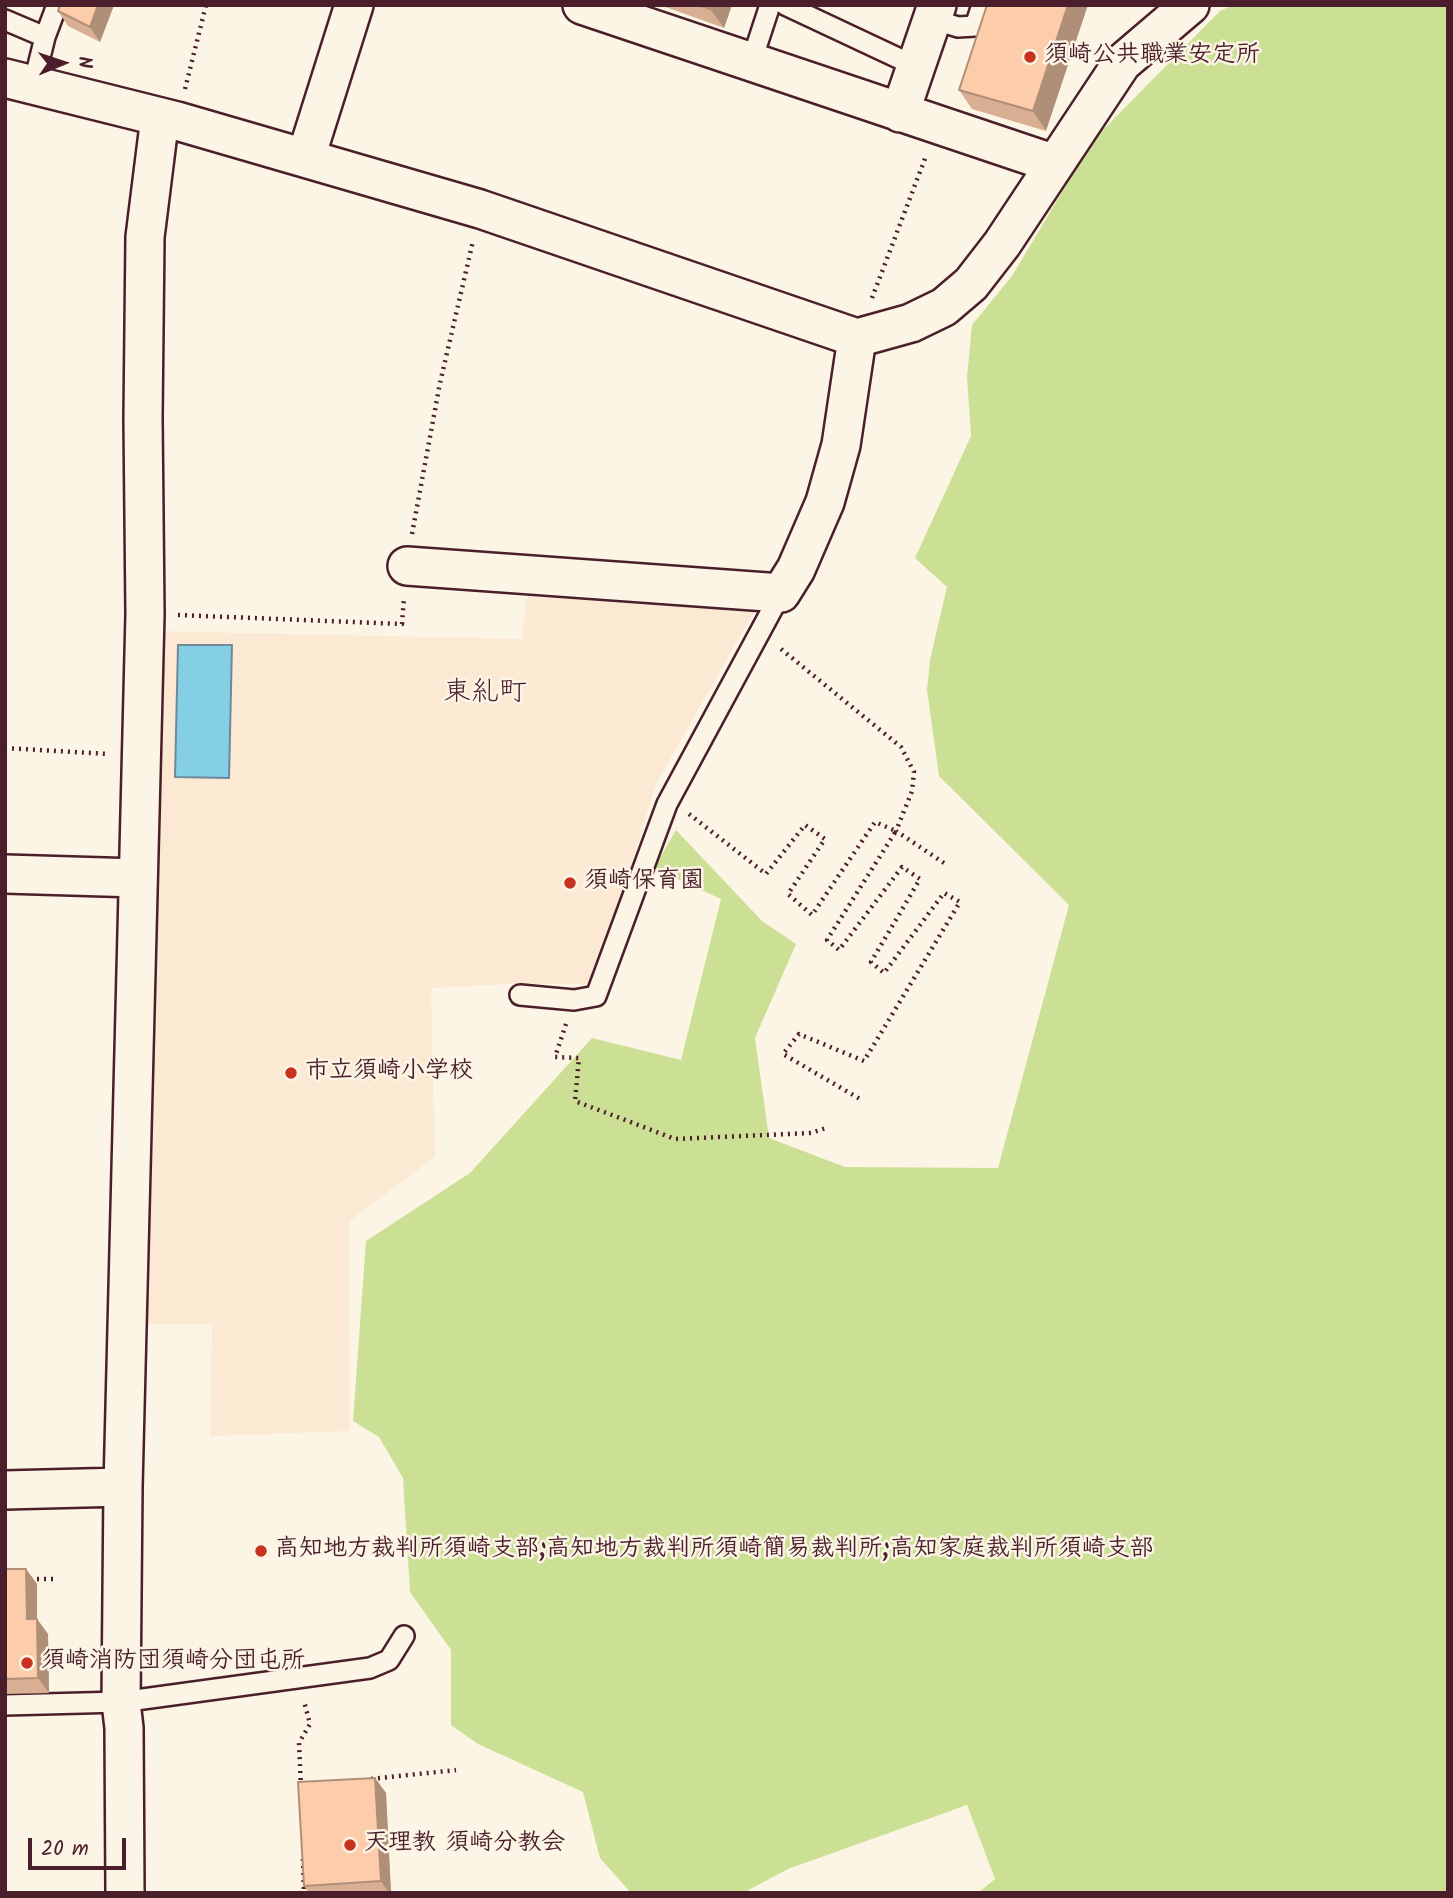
<!DOCTYPE html>
<meta charset="utf-8">
<style>
body{margin:0}
#map{position:relative;width:1453px;height:1898px;overflow:hidden;background:#fcf5e5;font-family:Kalam,sans-serif}
canvas{display:block}
.frame{position:absolute;inset:0;border:7px solid #4a1f2b;pointer-events:none}
.north{position:absolute;left:28px;top:28px;width:70px;height:70px;-webkit-text-stroke:5px #fcf5e5;paint-order:stroke;rotate:88deg;font-size:19px;font-weight:700;line-height:28px;text-align:center;color:#4a1f2b}
.north::after{content:'';display:block;margin:auto;width:24px;height:32px;background:#4a1f2b;clip-path:polygon(50% 0,100% 100%,50% 72%,0 100%)}
.scale{position:absolute;left:28px;top:1838px;width:98px;height:32px;box-sizing:border-box;border:4px solid #4a1f2b;border-top:0;padding-left:9px;font-size:21px;line-height:24px;white-space:nowrap;color:#4a1f2b;-webkit-text-stroke:5px #fcf5e5;paint-order:stroke}
</style>
<div id="map">
<canvas width="1453" height="1898"></canvas>
<div class="frame"></div>
<div class="north">N</div>
<div class="scale">20 m</div>
</div>
<script>
const g = document.querySelector('canvas').getContext('2d');
g.lineJoin = 'round';
function paint(path, color) { g.fillStyle = color; g.fill(path, 'evenodd'); }
const toPath = rows => new Path2D(rows.map(r => 'M' + r).join(''));
function strokePath(path, color, width, dash) { g.strokeStyle = color; g.lineWidth = width; g.lineCap = dash ? 'butt' : 'round'; g.setLineDash(dash || []); g.stroke(path); }
function write(font, color, halo, rows, align = 'center') {
  g.font = font + ' Kalam,"Klee One",sans-serif'; g.lineWidth = 5; g.setLineDash([]); g.textBaseline = 'middle'; g.strokeStyle = halo; g.fillStyle = color; for (const [text, x, y, turn = 0] of rows) {
    g.save(); g.translate(x, y); g.rotate((+turn || 0) * Math.PI / 180); g.textAlign = isNaN(turn) ? turn : align; if (halo) g.strokeText(text, 0, 0); g.fillText(text, 0, 0); g.restore();
  }
}
paint(toPath([
 [527,597,760,601,657,782,593,984,511,984,431,988,435,1157,349,1221,350,1431,210,1436,212,1324,142,1324,154,631,522,639]
]), '#fce9d4');
paint(toPath([
 [1233,5,1448,5,1448,1893,978,1893,995,1879,967,1805,788,1869,743,1893,631,1893,600,1858,583,1792,478,1744,451,1725,451,1650,410,1592,403,1478,379,1437,353,1421,366,1241,470,1173,592,1038,681,1060,721,899,654,868,676,830,762,921,796,944,755,1038,769,1138,845,1167,998,1168,1069,905,939,776,927,690,930,660,947,587,915,558,971,436,967,377,972,325,1012,276,1093,140,1220,11]
]), '#cbe095');
const water = toPath([
 [178,645,232,645,229,778,175,777,178,645]
]);
paint(water, '#84cfe4');
strokePath(water, '#6d899a', 2);
const service = toPath([
 [785,5,915,66],
 [932,19,958,27,975,26,982,5],
 [5,20,45,37],
 [751,63,770,5],
 [33,86,45,37,57,5],
 [520,995,574,1000,596,996,667,804,781,593],
 [5,1705,121,1702,370,1668,389,1660,404,1636]
]);
const minor = toPath([
 [582,5,1055,164],
 [5,78,177,121,480,209,857,338,911,323,944,307,971,284,1002,244,1122,63,1190,5],
 [900,113,937,5],
 [306,157,354,5],
 [407,566,781,593,796,569,825,502,841,445,857,338],
 [5,874,138,878],
 [5,1490,123,1487],
 [125,1893,124,1728,121,1702,123,1487,145,614,143,418,145,237,160,117]
]);
strokePath(service, '#4a1f2b', 24);
strokePath(minor, '#4a1f2b', 42);
strokePath(toPath([
 [185,89,206,5],
 [872,298,926,156],
 [412,534,440,383,473,241],
 [178,615,402,624,404,598],
 [781,649,901,747,914,772,912,791,896,831,944,863],
 [5,748,109,754],
 [689,814,766,874,805,825,825,839,788,894,812,915,875,822,896,831,827,940,839,950,902,867,920,879,871,962,884,973,944,893,960,902,864,1061,799,1034,783,1054,860,1099],
 [566,1024,555,1057,579,1058,575,1101,675,1139,811,1133,826,1128],
 [30,1579,54,1579],
 [371,1779,456,1770],
 [301,1787,299,1743,310,1724,304,1701],
 [303,1859,304,1893]
]), '#4a1f2b', 4.5, [2, 5]);
strokePath(service, '#fcf5e5', 19);
strokePath(minor, '#fcf5e5', 37);
paint(toPath([
 [114,5,100,42,68,26,58,11],
 [660,5,732,5,724,28],
 [987,5,1046,131,972,109,959,90],
 [5,1569,26,1569,37,1584,37,1619,48,1634,49,1693,5,1694],
 [375,1778,386,1793,391,1893,309,1893,304,1886]
]), '#d9af93');
paint(toPath([
 [98,5,114,5,100,42,90,27],
 [711,5,732,5,724,28,710,9],
 [1068,5,1088,5,1046,131,1033,111],
 [26,1569,37,1584,37,1634,27,1619],
 [37,1619,48,1634,49,1693,38,1678],
 [375,1778,386,1793,391,1893,389,1893,381,1881]
]), '#b08f78');
const building = toPath([
 [60,5,98,5,90,27,58,11,60,5],
 [699,5,711,5,710,9,699,5],
 [987,5,1068,5,1033,111,959,90,987,5],
 [5,1569,26,1569,27,1619,37,1619,38,1678,5,1679,5,1569],
 [375,1778,381,1881,304,1886,298,1782,375,1778]
]);
paint(building, '#fcccab');
strokePath(building, '#b08f78', 2);
for (const [x, y, r, color] of [
 [1030,57,7,"#c8321e"],
 [570,883,7,"#c8321e"],
 [291,1073,7,"#c8321e"],
 [261,1551,7,"#c8321e"],
 [27,1663,7,"#c8321e"],
 [350,1845,7,"#c8321e"]
]) { const dot = new Path2D(); dot.arc(x, y, r, 0, 2 * Math.PI); g.fillStyle = color; g.fill(dot); strokePath(dot, '#fcf5e5', 2.5); }
write('bold 24px', '#4a1f2b', '#fcf5e5', [
 ["須崎公共職業安定所",1044,57],
 ["須崎保育園",584,883],
 ["市立須崎小学校",305,1073],
 ["高知地方裁判所須崎支部;高知地方裁判所須崎簡易裁判所;高知家庭裁判所須崎支部",275,1551],
 ["須崎消防団須崎分団屯所",41,1663],
 ["天理教 須崎分教会",364,1845]
], 'left');
write('28px', '#4a1f2b', '#fcf5e5', [
 ["東糺町",485,695]
]);
</script>
